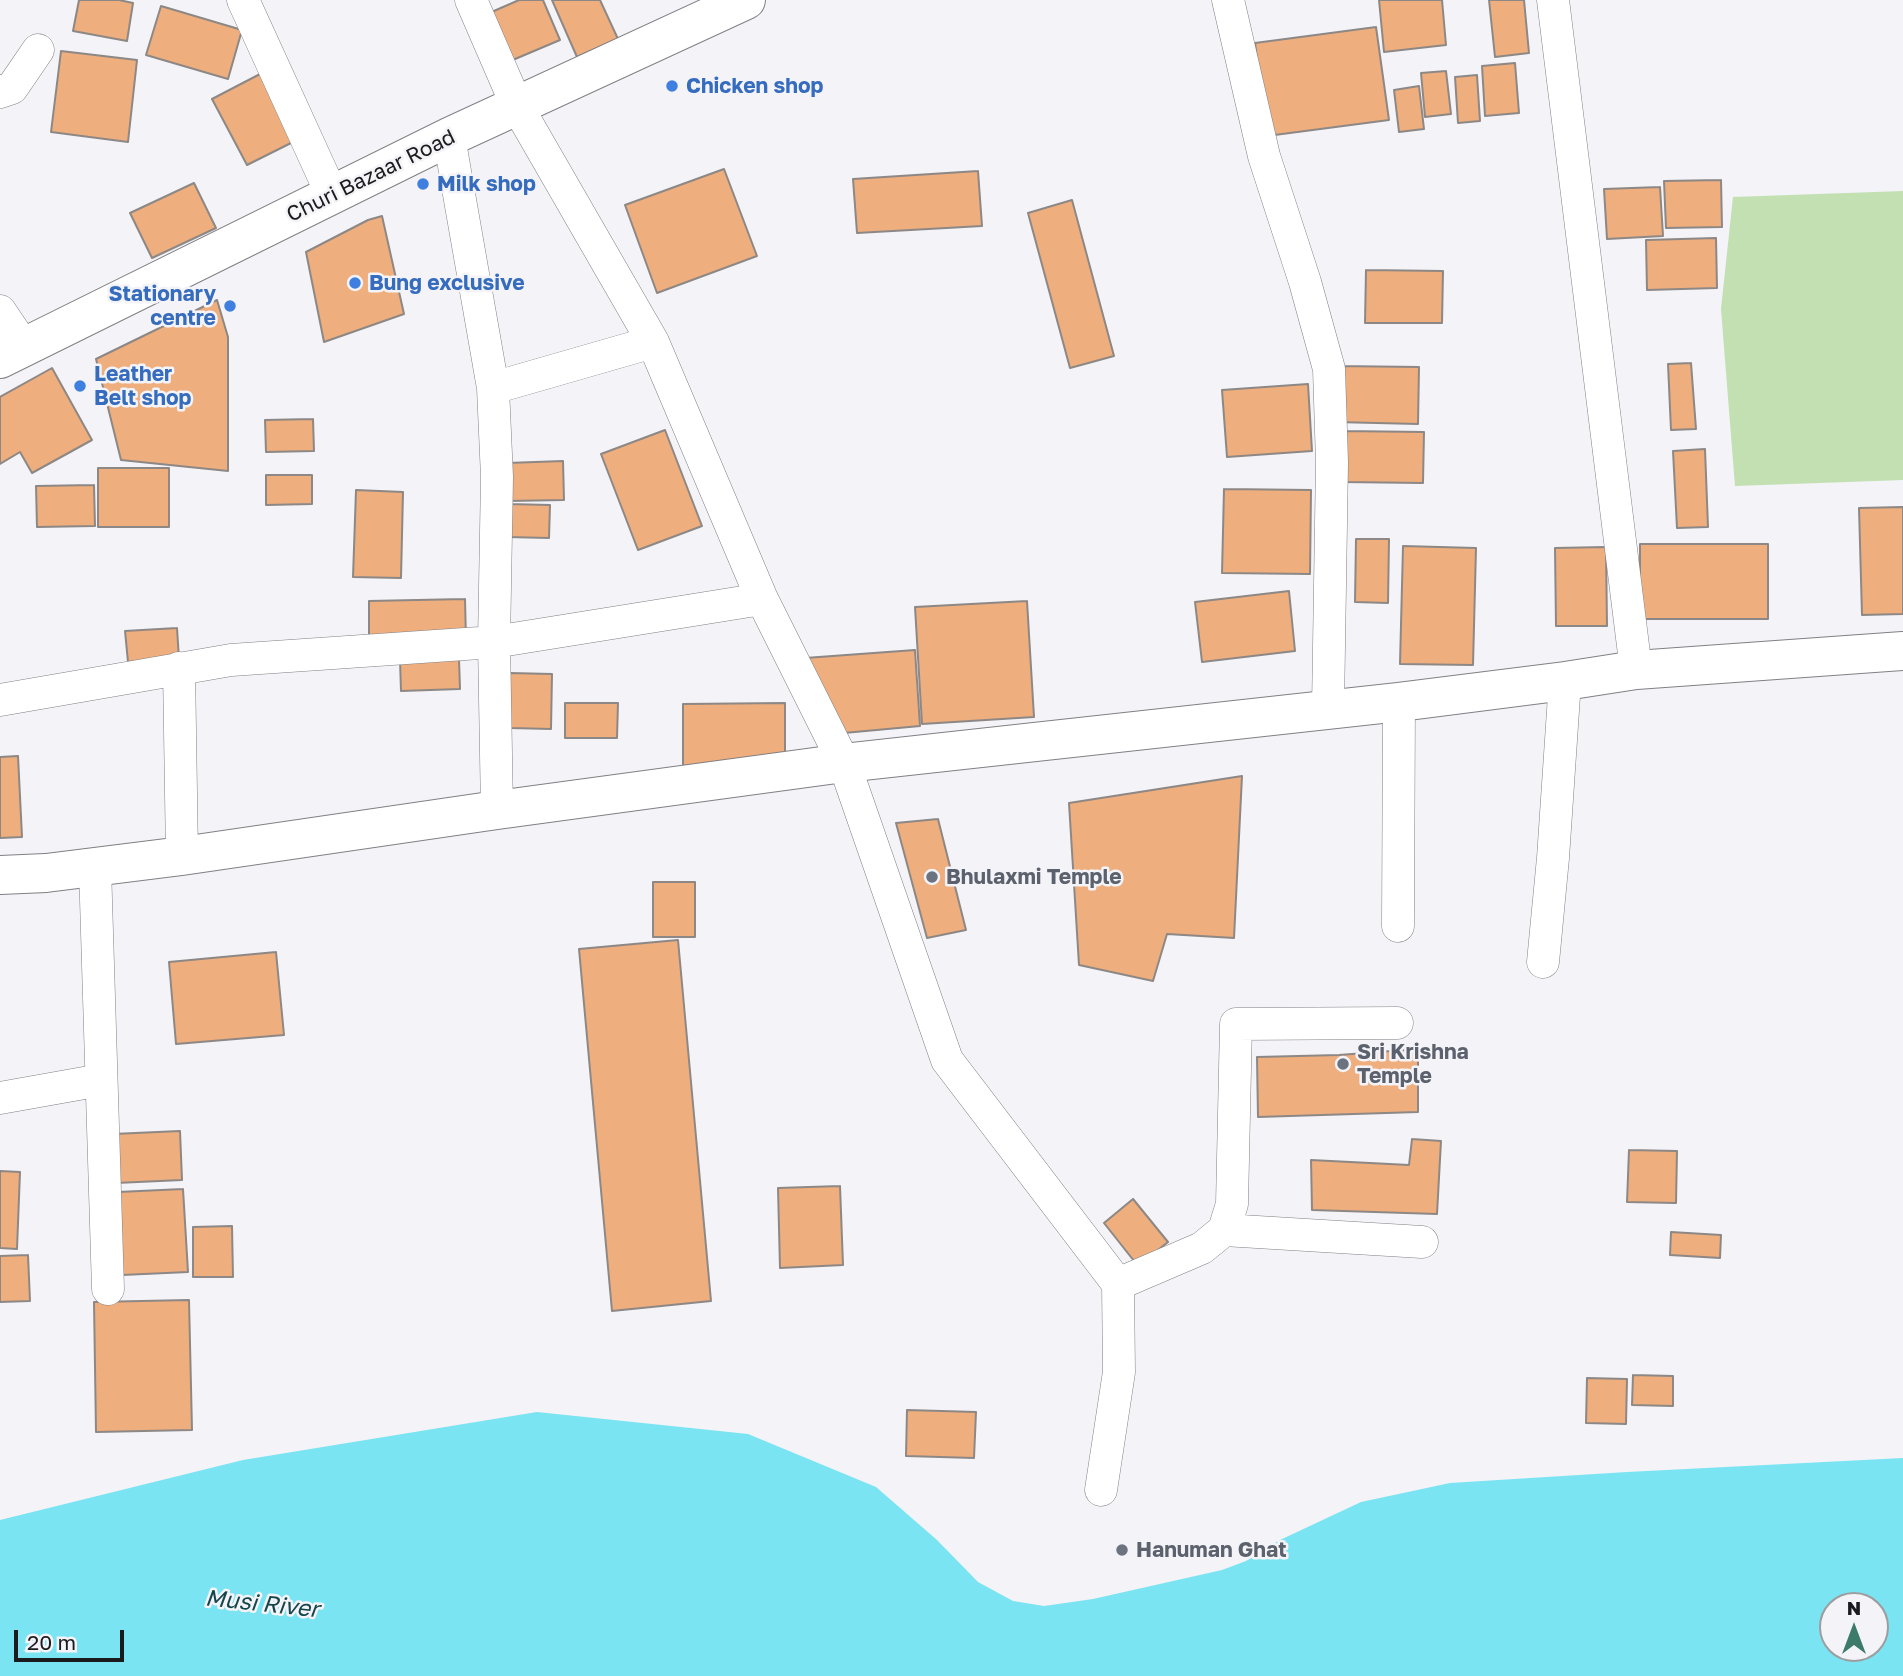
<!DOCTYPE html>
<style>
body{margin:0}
#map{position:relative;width:1903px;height:1676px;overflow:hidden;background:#f3f3f8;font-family:"Golos Text",sans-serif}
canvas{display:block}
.north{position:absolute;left:1819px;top:1592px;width:70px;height:70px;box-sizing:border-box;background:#f3f3f8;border:2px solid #9d9da0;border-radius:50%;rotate:0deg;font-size:19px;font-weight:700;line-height:28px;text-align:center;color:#1b1b1d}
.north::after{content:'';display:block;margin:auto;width:24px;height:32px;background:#3c7b69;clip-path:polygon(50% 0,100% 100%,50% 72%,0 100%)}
.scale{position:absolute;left:14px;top:1630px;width:110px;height:32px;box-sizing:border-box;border:4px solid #1b1b1d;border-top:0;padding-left:9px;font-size:21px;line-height:24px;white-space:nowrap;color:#1b1b1d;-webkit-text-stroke:5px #f3f3f8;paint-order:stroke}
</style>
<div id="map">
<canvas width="1903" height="1676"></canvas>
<div class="north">N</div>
<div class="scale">20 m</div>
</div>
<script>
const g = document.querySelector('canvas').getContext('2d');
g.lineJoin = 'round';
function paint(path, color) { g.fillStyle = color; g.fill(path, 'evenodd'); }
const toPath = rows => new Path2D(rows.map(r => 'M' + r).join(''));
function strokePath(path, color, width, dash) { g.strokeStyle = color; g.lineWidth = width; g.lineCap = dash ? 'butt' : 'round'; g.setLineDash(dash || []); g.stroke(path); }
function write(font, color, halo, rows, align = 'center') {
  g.font = font + ' "Golos Text",sans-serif'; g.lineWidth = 5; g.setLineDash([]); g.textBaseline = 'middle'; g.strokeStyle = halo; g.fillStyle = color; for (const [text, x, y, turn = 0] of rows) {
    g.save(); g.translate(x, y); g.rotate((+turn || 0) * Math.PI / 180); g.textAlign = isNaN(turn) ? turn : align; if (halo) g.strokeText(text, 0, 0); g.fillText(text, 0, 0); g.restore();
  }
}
paint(toPath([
 [1903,191,1903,480,1735,486,1721,309,1733,197]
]), '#c2e0b2');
paint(toPath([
 [537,1412,748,1434,876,1487,937,1540,978,1582,1013,1601,1044,1606,1093,1599,1222,1570,1246,1561,1280,1540,1361,1502,1450,1483,1627,1472,1903,1458,1903,1676,0,1676,0,1520,243,1460],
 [1833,1606,1875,1606,1875,1648,1833,1648]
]), '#7ae4f2');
const building = toPath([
 [79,0,119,0,133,3,127,41,73,31,79,0],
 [519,0,543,0,560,40,508,62,487,14,519,0],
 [552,0,600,0,618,39,577,57,552,0],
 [1379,0,1442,0,1446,45,1384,52,1379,0],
 [1489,0,1524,0,1529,53,1495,57,1489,0],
 [161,6,242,30,228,79,146,55,161,6],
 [1376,27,1389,120,1267,136,1255,43,1376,27],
 [61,51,137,60,128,142,51,132,61,51],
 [1515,63,1519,113,1485,116,1482,66,1515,63],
 [1446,71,1451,114,1425,117,1421,73,1446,71],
 [262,73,297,140,247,165,212,99,262,73],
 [1477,75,1480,121,1458,123,1455,77,1477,75],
 [1419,86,1424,129,1399,132,1394,90,1419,86],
 [724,169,757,256,657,293,625,205,724,169],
 [978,171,982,226,857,233,853,179,978,171],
 [1721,180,1722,227,1666,228,1664,181,1721,180],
 [194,183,216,228,152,258,130,213,194,183],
 [1660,187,1663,236,1607,239,1604,189,1660,187],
 [1072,200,1114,356,1070,368,1028,213,1072,200],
 [382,216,404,314,324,342,306,252,368,220,382,216],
 [1716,238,1717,288,1647,290,1646,240,1716,238],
 [1366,270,1443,271,1442,323,1365,323,1366,270],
 [217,300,228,337,228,471,121,460,96,359,217,300],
 [1691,363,1696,429,1671,430,1668,364,1691,363],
 [1337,366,1419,367,1418,424,1335,422,1337,366],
 [52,368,92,440,32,473,20,452,0,464,0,397,52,368],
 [1308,384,1312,451,1227,457,1222,390,1308,384],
 [313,419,314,451,266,452,265,420,313,419],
 [665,430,702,526,638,550,601,454,665,430],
 [1343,431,1424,432,1423,483,1342,482,1343,431],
 [1705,449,1708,527,1677,528,1673,451,1705,449],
 [563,461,564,500,508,501,507,463,563,461],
 [98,468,169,468,169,527,98,527,98,468],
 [266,475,312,475,312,504,266,505,266,475],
 [94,485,95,526,37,527,36,486,94,485],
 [1224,489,1311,490,1310,574,1222,573,1224,489],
 [356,490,403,492,401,578,353,577,356,490],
 [508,504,550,505,549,538,507,537,508,504],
 [1903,507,1903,614,1862,615,1859,508,1903,507],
 [1356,539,1389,539,1388,603,1355,602,1356,539],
 [1640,544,1768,544,1768,619,1640,619,1640,544],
 [1403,546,1476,548,1473,665,1400,664,1403,546],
 [1606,547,1607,626,1556,626,1555,548,1606,547],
 [1289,591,1295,651,1202,662,1195,602,1289,591],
 [465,599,466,640,369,641,369,601,465,599],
 [1027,601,1034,717,922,724,915,607,1027,601],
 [177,628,179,659,128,662,125,631,177,628],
 [915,650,920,726,833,734,805,658,915,650],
 [459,659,460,689,401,691,400,660,459,659],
 [510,673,552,674,551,729,510,728,510,673],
 [565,703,618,703,617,738,565,738,565,703],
 [785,703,785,768,683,768,683,704,785,703],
 [18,756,22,837,0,838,0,757,18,756],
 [1242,776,1234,938,1167,934,1153,981,1079,965,1069,803,1242,776],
 [938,819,966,930,927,938,896,823,938,819],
 [653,882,695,882,695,937,653,937,653,882],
 [678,940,711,1301,612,1311,579,949,678,940],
 [276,952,284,1035,176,1044,169,962,276,952],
 [1418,1049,1418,1112,1258,1117,1257,1057,1339,1055,1418,1049],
 [180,1131,182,1180,116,1183,113,1134,180,1131],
 [1412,1139,1441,1141,1437,1214,1312,1210,1311,1160,1409,1165,1412,1139],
 [1629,1150,1677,1151,1676,1203,1627,1202,1629,1150],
 [0,1171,20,1172,17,1249,0,1248,0,1171],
 [840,1186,843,1265,780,1268,778,1188,840,1186],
 [183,1189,188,1272,122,1275,118,1192,183,1189],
 [1133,1199,1168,1242,1138,1266,1104,1223,1133,1199],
 [232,1226,233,1277,193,1277,193,1227,232,1226],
 [1671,1232,1721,1235,1720,1258,1670,1255,1671,1232],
 [28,1255,30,1301,0,1302,0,1256,28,1255],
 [189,1300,192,1430,96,1432,94,1302,189,1300],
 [1633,1375,1673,1376,1673,1406,1632,1405,1633,1375],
 [1587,1378,1627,1379,1626,1424,1586,1423,1587,1378],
 [907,1410,976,1412,974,1458,906,1456,907,1410]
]);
paint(building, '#efae7d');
strokePath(building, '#8d8885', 2);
const minor = toPath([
 [243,0,332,195],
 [471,0,517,106,653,342,762,599,844,763,947,1060,1118,1284,1119,1372,1101,1490],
 [1228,0,1264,156,1305,282,1329,369,1332,462,1328,708],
 [1553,0,1636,670],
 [0,92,12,88,38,50],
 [449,137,493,388,497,477,494,642,497,810],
 [0,311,25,348],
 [493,388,653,342],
 [179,668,182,856],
 [0,700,231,660,494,642,762,599],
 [95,867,108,1289],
 [1398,926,1399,702],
 [1543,962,1553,858,1565,681],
 [0,1098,101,1080],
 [1224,1230,1232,1204,1236,1024,1397,1023],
 [1118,1284,1202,1248,1224,1230,1422,1242]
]);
const tertiary = toPath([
 [0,359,449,137,746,0]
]);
const secondary = toPath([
 [0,875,46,873,182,856,497,810,844,763,1399,702,1565,681,1636,670,1903,651]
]);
strokePath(minor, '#808085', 33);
strokePath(tertiary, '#808085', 40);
strokePath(secondary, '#808085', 40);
strokePath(minor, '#fff', 32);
strokePath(tertiary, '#fff', 38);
strokePath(secondary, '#fff', 38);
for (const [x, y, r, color] of [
 [672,86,7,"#3f7fe0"],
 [423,184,7,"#3f7fe0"],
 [355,283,7,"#3f7fe0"],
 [230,306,7,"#3f7fe0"],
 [80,386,7,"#3f7fe0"],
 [932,877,7,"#6b7280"],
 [1343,1064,7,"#6b7280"],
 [1122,1550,7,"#6b7280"]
]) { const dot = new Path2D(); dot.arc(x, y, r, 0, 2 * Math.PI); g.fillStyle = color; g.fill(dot); strokePath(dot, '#f3f3f8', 2.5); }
write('bold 21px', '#366cbe', '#f3f3f8', [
 ["Chicken shop",686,86],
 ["Milk shop",437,184],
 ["Bung exclusive",369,283],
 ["Stationary",216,294,"right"],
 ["centre",216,318,"right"],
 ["Leather",94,374],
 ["Belt shop",94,398]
], 'left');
write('21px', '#1b1b1d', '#f3f3f8', [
 ["Churi Bazaar Road",371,176,-26]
]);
write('bold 21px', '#5b616d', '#f3f3f8', [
 ["Bhulaxmi Temple",946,877],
 ["Sri Krishna",1357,1052],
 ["Temple",1357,1076],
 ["Hanuman Ghat",1136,1550]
], 'left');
write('italic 23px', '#14454b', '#f3f3f8', [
 ["Musi River",262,1604,6]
]);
</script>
